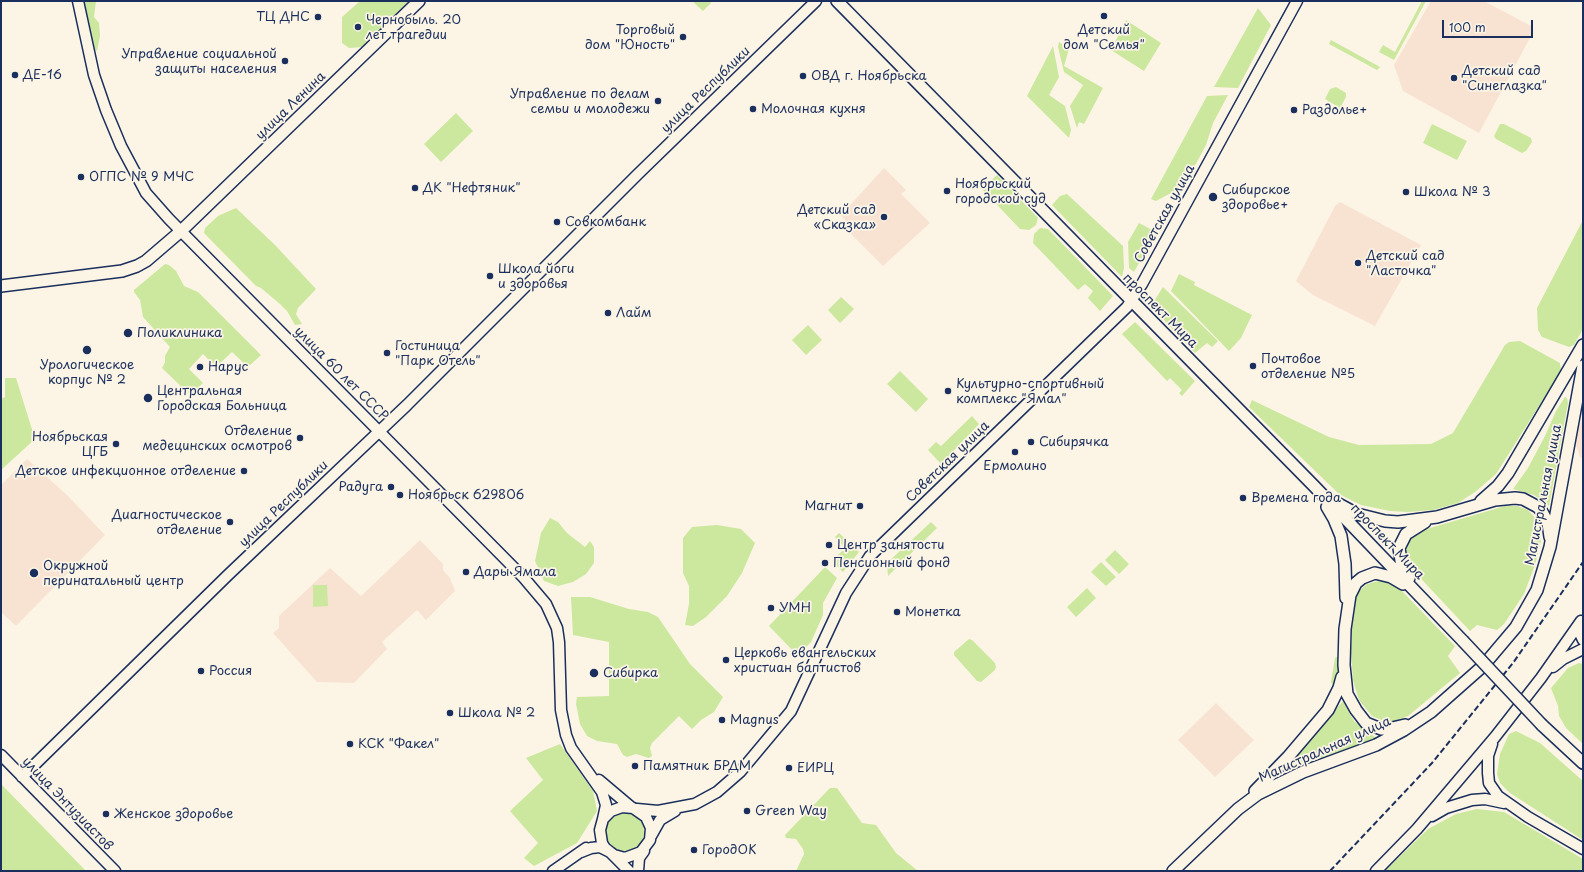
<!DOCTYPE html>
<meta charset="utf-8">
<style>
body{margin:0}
#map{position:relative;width:1584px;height:872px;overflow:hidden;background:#fcf5e5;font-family:"Playpen Sans",sans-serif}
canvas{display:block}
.frame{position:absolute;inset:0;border:2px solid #1b2f5e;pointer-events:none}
.scale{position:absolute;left:1442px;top:20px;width:91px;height:18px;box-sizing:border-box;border:2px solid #1b2f5e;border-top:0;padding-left:5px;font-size:12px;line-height:14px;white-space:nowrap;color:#1b2f5e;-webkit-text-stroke:3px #fcf5e5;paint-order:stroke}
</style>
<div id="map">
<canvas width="1584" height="872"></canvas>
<div class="frame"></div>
<div class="scale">100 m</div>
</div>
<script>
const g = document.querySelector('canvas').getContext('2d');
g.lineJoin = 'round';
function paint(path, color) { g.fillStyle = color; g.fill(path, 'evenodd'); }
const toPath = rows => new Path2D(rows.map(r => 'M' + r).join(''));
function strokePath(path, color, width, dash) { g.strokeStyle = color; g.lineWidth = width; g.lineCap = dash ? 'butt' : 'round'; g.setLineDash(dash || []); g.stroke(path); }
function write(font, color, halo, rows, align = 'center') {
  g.font = font + ' "Playpen Sans",sans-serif'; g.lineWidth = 3.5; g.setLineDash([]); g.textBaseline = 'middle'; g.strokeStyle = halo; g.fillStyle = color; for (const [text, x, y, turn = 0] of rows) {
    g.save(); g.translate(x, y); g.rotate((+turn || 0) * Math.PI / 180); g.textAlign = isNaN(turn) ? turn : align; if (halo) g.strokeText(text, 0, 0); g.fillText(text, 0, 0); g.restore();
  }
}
paint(toPath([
 [1431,1,1484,1,1533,27,1530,38,1479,133,1403,91,1394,65],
 [884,168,906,190,901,194,930,223,883,266,841,224,845,220,841,215],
 [1340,202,1421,245,1375,326,1313,295,1296,281,1335,206],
 [1583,418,1583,459,1580,457,1576,445,1578,427],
 [27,459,68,496,105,535,16,626,1,612,1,485],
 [420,540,443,564,443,570,450,578,455,591,426,620,417,610,382,642,387,649,354,683,317,682,273,633,279,628,279,616,330,568,361,596],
 [1216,703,1254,740,1215,777,1178,740]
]), '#f8e3d2');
paint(toPath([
 [83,1,96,1,94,17,99,23,100,36,97,51,95,50,87,23],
 [360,1,409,1,362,47,349,48,342,43,342,17],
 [692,1,710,1,711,3,703,11],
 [1422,1,1426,1,1394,60,1379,52,1383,45,1395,52],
 [1258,8,1271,25,1238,88,1214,87],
 [1126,20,1161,43,1144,71,1111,50],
 [1331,40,1380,67,1377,70,1329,44],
 [1059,42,1069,49,1064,66,1103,88,1084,124,1079,122,1077,128,1070,106,1083,85,1064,72,1058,47],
 [1053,46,1059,77,1049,95,1065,106,1071,130,1069,138,1027,96],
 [1336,87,1346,93,1346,97,1340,108,1325,99,1330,89],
 [1228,95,1213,123,1206,145,1184,186,1156,201,1151,199,1207,96],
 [456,113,473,131,441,162,424,144],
 [1432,124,1467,141,1457,160,1423,143],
 [1500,124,1504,124,1531,138,1532,142,1526,151,1522,153,1496,139,1494,136],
 [997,175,1038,218,1036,225,1029,230,1020,229,982,189],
 [1067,194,1123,246,1124,268,1122,277,1052,205,1060,196],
 [236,208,275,245,316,289,298,308,296,314,302,324,295,325,287,311,280,304,261,288,256,286,204,233,205,228,218,216],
 [1583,220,1583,329,1574,345,1569,347,1542,337,1538,330,1537,308],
 [1139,223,1156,232,1134,272,1129,268,1128,242],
 [1040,228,1048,229,1113,296,1100,311,1088,298,1093,291,1085,284,1078,290,1033,243,1034,234],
 [165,264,169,265,176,271,184,286,198,292,261,355,248,367,232,352,216,367,203,354,189,369,203,383,190,395,162,368,165,362,165,356,170,347,143,317,140,300,134,292,134,290],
 [1179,274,1195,282,1194,285,1252,315,1241,338,1229,351,1171,291],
 [1163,287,1218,341,1212,347,1207,343,1195,353,1151,306],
 [841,297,854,309,840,323,828,310],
 [1135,322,1195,381,1182,396,1179,393,1182,390,1170,378,1167,381,1122,334],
 [808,325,822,340,806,355,792,340],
 [1520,341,1560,363,1561,371,1496,474,1475,492,1458,503,1433,510,1408,512,1390,511,1361,505,1339,494,1249,407,1252,400,1329,437,1359,445,1431,444,1453,433,1505,345,1509,342],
 [900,371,928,399,916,412,887,384],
 [5,378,16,378,35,439,1,470,1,399,5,397],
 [1565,397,1567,398,1568,403,1549,506,1534,495,1513,489,1528,468,1545,436,1556,411],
 [972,416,979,424,941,464,928,450,936,442,941,446],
 [1505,506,1517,506,1528,510,1537,520,1540,529,1541,541,1535,565,1524,594,1504,624,1497,630,1477,625,1470,631,1411,568,1406,552,1409,540,1420,531],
 [550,518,558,522,567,533,585,547,590,541,594,547,594,563,586,574,573,582,558,586,544,581,535,561,541,533],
 [931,522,937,528,888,576,887,563],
 [717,525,741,529,755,543,742,573,727,596,706,617,693,626,685,625,689,604,689,586,683,573,683,538,692,527],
 [839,533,859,552,843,572,832,561,845,548,835,537],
 [1115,550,1129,564,1119,574,1105,560],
 [1101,562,1116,577,1106,586,1091,572],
 [825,567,837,578,823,603,823,615,811,642,798,656,769,626],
 [1382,580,1400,589,1455,646,1448,656,1460,673,1408,716,1395,721,1384,721,1372,716,1359,700,1353,680,1351,653,1353,608,1358,592,1367,584],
 [313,585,327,585,328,606,313,607],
 [1087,588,1096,598,1076,617,1067,607],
 [571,597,590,597,629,609,648,612,658,617,690,664,723,697,714,712,701,720,692,729,679,716,652,743,650,748,652,756,649,758,636,754,627,757,623,755,617,744,597,741,587,736,580,724,576,704,577,697,609,696,609,642,573,635],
 [969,639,972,640,995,663,996,667,995,670,981,682,977,681,954,655,954,652],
 [1339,656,1340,661,1339,673,1333,687,1331,682,1335,658],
 [1579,663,1583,664,1583,744,1566,728,1559,716,1558,706,1551,688,1568,668],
 [1343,701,1354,721,1376,738,1285,772,1284,769],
 [1516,731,1540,743,1583,781,1583,840,1510,793,1500,783,1497,774,1500,754,1509,734],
 [560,744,593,791,597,811,577,843,534,866,524,858,538,843,510,811,543,780,526,758],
 [1,784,86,871,1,871],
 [830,788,837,788,862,823,876,825,896,853,918,871,796,871,804,854,803,849,796,839,786,838,785,835],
 [1477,809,1504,812,1583,859,1583,871,1385,871,1428,829,1456,814],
 '606 832a19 19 0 1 1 38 0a19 19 0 1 1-38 0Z'
]), '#cce79e');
const secondary = toPath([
 [78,1,94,75,106,110,121,146,146,193,169,219,524,578,546,604,557,628,559,642,561,710,566,735,571,748,602,792,606,805,603,819],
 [1580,623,1579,631,1583,640],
 [1553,667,1563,659,1583,649],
 [1492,744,1488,756,1488,773,1489,783,1498,796,1528,817,1583,849],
 [1,755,115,871],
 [22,777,228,575,407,405,638,174,816,1],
 [599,780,631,807],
 [637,809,658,811,695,804,717,792,740,772,791,711,846,593,870,556,1127,307,1142,284,1297,1],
 [1432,816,1446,808,1472,800,1485,799,1504,803],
 [651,836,660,820,675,811],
 [581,852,591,848,600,847,610,852,614,855,625,858,641,852,650,840,651,828,646,817,633,808,622,807,611,811,603,819,600,830,602,843,605,848,610,852,629,871],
 [553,871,586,848],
 [638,871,639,858,644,851],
 [1376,871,1417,829,1495,737,1541,678,1581,621]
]);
const primary = toPath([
 [837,1,1314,486,1463,641],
 [1,286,122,271,137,266,146,261,181,231,419,1],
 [1333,501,1357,514,1385,521,1398,522,1437,517,1495,500,1515,498,1523,499,1538,507,1542,512,1548,523,1550,537],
 [1481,501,1498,486,1508,473,1583,345],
 [1327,507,1334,519,1341,536,1345,564,1346,598],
 [1409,578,1402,567,1399,548,1406,534,1425,522],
 [1403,584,1391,577,1375,573,1362,578,1356,583,1350,595,1345,629,1344,665,1347,694,1356,710,1366,723,1381,729,1388,729,1405,725],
 [1542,725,1583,763],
 [1255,791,1288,757,1328,710,1339,688,1342,677],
 [1173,871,1238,809,1258,794,1303,772,1376,745,1404,730,1431,712,1483,666,1516,627,1537,590,1550,547,1583,366]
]);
strokePath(secondary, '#1b2f5e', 13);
strokePath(primary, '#1b2f5e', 14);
strokePath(secondary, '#fcf5e5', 10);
strokePath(primary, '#fcf5e5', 11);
strokePath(toPath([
 [1330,871,1432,763,1513,663,1583,562]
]), '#1b2f5e', 2, [6, 3]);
const primaryBridge = toPath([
 [1463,641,1542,725]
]);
strokePath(primaryBridge, '#1b2f5e', 14, []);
strokePath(primaryBridge, '#fcf5e5', 11);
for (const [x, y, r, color] of [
 [1104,16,4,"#1b2f5e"],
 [318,17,4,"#1b2f5e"],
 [358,27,4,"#1b2f5e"],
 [683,37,4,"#1b2f5e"],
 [285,61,4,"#1b2f5e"],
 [15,75,4,"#1b2f5e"],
 [803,76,4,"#1b2f5e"],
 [1454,78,4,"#1b2f5e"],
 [658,101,4,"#1b2f5e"],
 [753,109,4,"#1b2f5e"],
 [1294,110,4,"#1b2f5e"],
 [81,177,4,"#1b2f5e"],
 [415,188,4,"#1b2f5e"],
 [947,191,4,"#1b2f5e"],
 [1406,192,4,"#1b2f5e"],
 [1213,197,5,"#1b2f5e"],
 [884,217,4,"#1b2f5e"],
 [557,222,4,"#1b2f5e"],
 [1358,263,4,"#1b2f5e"],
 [490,276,4,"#1b2f5e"],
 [608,313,4,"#1b2f5e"],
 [128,333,5,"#1b2f5e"],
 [87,350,5,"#1b2f5e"],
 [387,353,4,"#1b2f5e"],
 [1253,366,4,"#1b2f5e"],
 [200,367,4,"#1b2f5e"],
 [948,391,4,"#1b2f5e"],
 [148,398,5,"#1b2f5e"],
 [300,438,4,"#1b2f5e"],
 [1031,442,4,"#1b2f5e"],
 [116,444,4,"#1b2f5e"],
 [1015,452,4,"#1b2f5e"],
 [244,471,4,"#1b2f5e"],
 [391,487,4,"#1b2f5e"],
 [400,495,4,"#1b2f5e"],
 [1243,498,4,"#1b2f5e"],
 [860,506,4,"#1b2f5e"],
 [230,522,4,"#1b2f5e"],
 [829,545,4,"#1b2f5e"],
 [825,563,4,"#1b2f5e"],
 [466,572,4,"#1b2f5e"],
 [34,573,5,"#1b2f5e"],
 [771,608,4,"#1b2f5e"],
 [897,612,4,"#1b2f5e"],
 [726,660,4,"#1b2f5e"],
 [201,671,4,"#1b2f5e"],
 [594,673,5,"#1b2f5e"],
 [450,713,4,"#1b2f5e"],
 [722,720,4,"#1b2f5e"],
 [350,744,4,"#1b2f5e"],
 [635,766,4,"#1b2f5e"],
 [789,768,4,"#1b2f5e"],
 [747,811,4,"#1b2f5e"],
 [106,814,4,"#1b2f5e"],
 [694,850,4,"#1b2f5e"]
]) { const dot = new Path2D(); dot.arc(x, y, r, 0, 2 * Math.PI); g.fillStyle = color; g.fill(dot); strokePath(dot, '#fcf5e5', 1.5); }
write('13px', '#1b2f5e', '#fcf5e5', [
 ["ТЦ ДНС",310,17,"right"],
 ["Чернобыль. 20",366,20],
 ["лет трагедии",366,35],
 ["Торговый",675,30,"right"],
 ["дом \"Юность\"",675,45,"right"],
 ["Детский",1104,30,"center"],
 ["дом \"Семья\"",1104,45,"center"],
 ["Управление социальной",277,54,"right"],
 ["защиты населения",277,69,"right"],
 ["Детский сад",1462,71],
 ["\"Синеглазка\"",1462,86],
 ["ДЕ-16",23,75],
 ["ОВД г. Ноябрьска",811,76],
 ["Управление по делам",650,94,"right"],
 ["семьи и молодежи",650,109,"right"],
 ["Молочная кухня",761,109],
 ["Раздолье+",1302,110],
 ["ОГПС № 9 МЧС",89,177],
 ["Ноябрьский",955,184],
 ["городской суд",955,199],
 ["ДК \"Нефтяник\"",423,188],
 ["Сибирское",1222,190],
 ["здоровье+",1222,205],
 ["Школа № 3",1414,192],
 ["Детский сад",876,210,"right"],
 ["«Сказка»",876,225,"right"],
 ["Совкомбанк",565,222],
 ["Детский сад",1366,256],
 ["\"Ласточка\"",1366,271],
 ["Школа йоги",498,269],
 ["и здоровья",498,284],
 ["Лайм",616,313],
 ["Поликлиника",137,333],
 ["Гостиница",395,346],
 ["\"Парк Отель\"",395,361],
 ["Почтовое",1261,359],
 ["отделение №5",1261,374],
 ["Урологическое",87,365,"center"],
 ["корпус № 2",87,380,"center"],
 ["Нарус",208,367],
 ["Культурно-спортивный",956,384],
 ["комплекс \"Ямал\"",956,399],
 ["Центральная",157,391],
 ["Городская Больница",157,406],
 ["Отделение",292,431,"right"],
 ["медецинских осмотров",292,446,"right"],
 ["Ноябрьская",108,437,"right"],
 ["ЦГБ",108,452,"right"],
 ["Сибирячка",1039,442],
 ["Ермолино",1015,466,"center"],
 ["Детское инфекционное отделение",236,471,"right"],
 ["Радуга",383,487,"right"],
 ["Ноябрьск 629806",408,495],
 ["Времена года",1251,498],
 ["Магнит",852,506,"right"],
 ["Диагностическое",222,515,"right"],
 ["отделение",222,530,"right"],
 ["Центр занятости",837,545],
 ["Пенсионный фонд",833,563],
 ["Окружной",43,566],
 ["перинатальный центр",43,581],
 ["Дары Ямала",474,572],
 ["УМН",779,608],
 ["Монетка",905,612],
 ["Церковь евангельских",734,653],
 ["христиан баптистов",734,668],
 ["Россия",209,671],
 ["Сибирка",603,673],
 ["Школа № 2",458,713],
 ["Magnus",730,720],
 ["КСК \"Факел\"",358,744],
 ["Памятник БРДМ",643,766],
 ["ЕИРЦ",797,768],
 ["Green Way",755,811],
 ["Женское здоровье",114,814],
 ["ГородОК",702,850]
], 'left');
write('13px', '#1b2f5e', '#fcf5e5', [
 ["улица Республики",706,90,-44],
 ["улица Ленина",291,106,-44],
 ["Советская улица",1165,214,-61],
 ["проспект Мира",1160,311,45],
 ["улица 60 лет СССР",341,374,45],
 ["Советская улица",948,462,-44],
 ["Магистральная улица",1544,495,-79],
 ["улица Республики",284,504,-44],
 ["проспект Мира",1387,542,46],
 ["Магистральная улица",1325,750,-24],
 ["улица Энтузиастов",67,804,46]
]);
</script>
